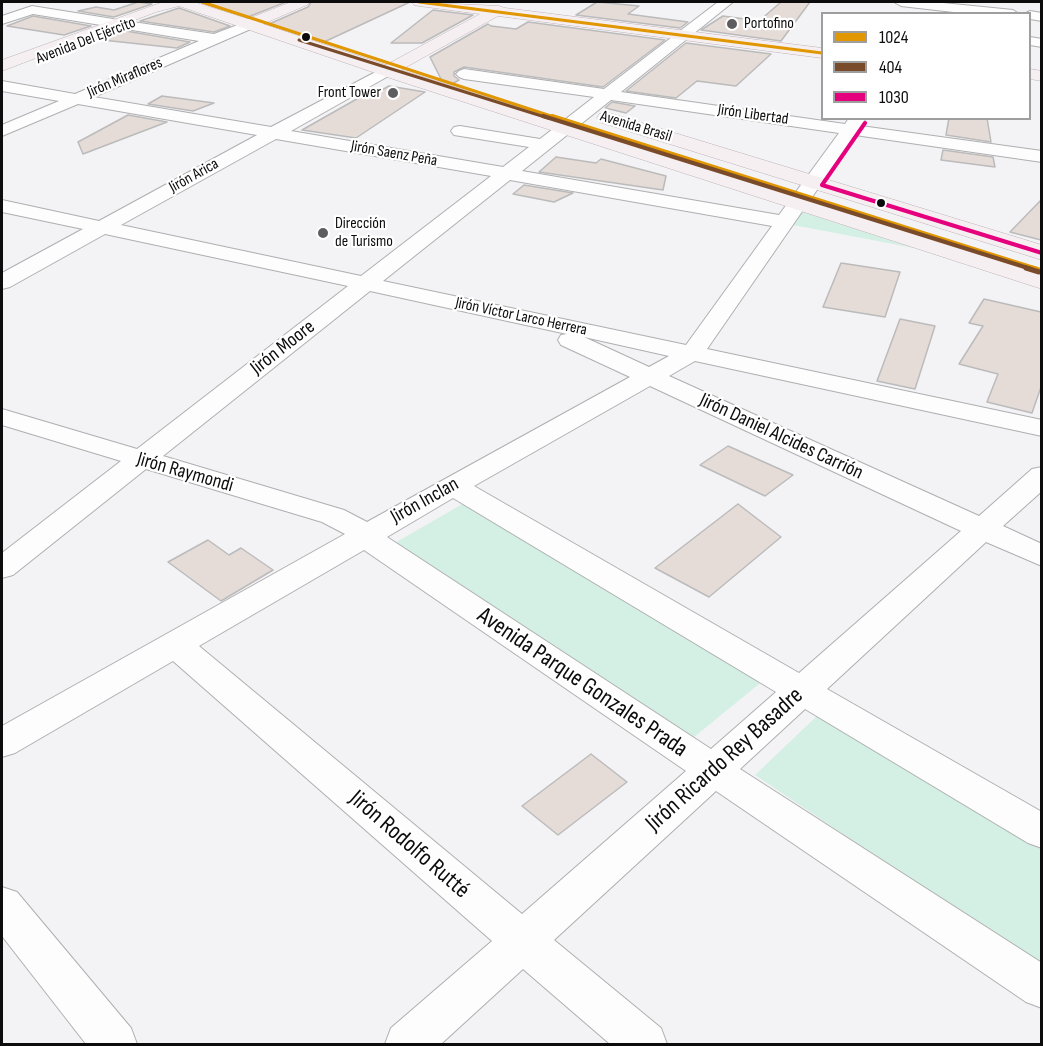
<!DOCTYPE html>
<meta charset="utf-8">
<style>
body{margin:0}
#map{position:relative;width:1043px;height:1046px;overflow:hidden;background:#f3f3f6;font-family:"Sofia Sans Condensed",sans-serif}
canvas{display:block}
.frame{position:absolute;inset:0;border:3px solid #0c0c0d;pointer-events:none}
.legend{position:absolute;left:821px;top:12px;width:210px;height:108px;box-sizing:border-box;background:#fff;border:2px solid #9e9e9e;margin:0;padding:8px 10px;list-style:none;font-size:18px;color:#0c0c0d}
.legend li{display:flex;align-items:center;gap:12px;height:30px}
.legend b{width:30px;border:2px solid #9e9e9e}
</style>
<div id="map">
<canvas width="1043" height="1046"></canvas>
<div class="frame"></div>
<ul class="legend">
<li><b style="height:8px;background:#e09701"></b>1024</li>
<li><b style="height:8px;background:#7a4b2a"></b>404</li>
<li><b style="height:8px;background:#e5007d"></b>1030</li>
</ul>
</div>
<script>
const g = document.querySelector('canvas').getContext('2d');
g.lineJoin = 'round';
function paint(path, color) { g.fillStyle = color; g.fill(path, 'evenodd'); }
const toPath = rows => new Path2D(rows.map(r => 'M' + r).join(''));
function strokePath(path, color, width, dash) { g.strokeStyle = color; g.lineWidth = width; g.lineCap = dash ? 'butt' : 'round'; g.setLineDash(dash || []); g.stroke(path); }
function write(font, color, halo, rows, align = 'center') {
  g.font = font + ' "Sofia Sans Condensed",sans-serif'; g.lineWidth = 4.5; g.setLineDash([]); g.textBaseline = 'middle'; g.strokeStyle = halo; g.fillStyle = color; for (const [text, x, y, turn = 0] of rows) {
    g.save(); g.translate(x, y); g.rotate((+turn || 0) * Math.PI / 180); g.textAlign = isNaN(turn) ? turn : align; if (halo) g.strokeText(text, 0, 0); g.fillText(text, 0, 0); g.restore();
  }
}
paint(toPath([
 [803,212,914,248,793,225],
 [466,502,764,680,688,742,393,544],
 [818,715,1041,848,1041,967,755,775]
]), '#d4efe3');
const building = toPath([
 [138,2,152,4,114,17,78,11,96,7,114,10,138,2],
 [200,2,286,2,248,17,200,2],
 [311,2,410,2,324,42,269,24,308,7,311,2],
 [597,2,639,6,628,14,688,22,680,28,576,15,597,2],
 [781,2,810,2,781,41,701,30,723,16,759,21,781,2],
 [179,8,230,26,214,32,140,21,179,8],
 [433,10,473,15,422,43,391,43,433,10],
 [33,16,91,26,64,35,7,26,33,16],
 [528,22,665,40,603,87,464,67,454,72,454,76,459,80,452,84,442,81,430,57,488,24,491,26,516,29,528,22],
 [120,28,126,31,190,42,177,48,93,39,120,28],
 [686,43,771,54,736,86,697,81,676,98,626,91,686,43],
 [389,86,425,92,356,138,302,130,362,96,369,97,389,86],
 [162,96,214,103,193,111,148,104,162,96],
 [612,102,635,106,626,113,605,108,612,102],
 [128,115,167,122,83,154,78,142,128,115],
 [949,118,987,118,991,142,946,135,949,118],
 [943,150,993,157,995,167,941,160,943,150],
 [556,157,596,163,601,159,666,176,663,190,539,172,556,157],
 [524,185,573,193,554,202,513,194,524,185],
 [1041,200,1041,240,1010,232,1041,200],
 [841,263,900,272,885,317,823,307,841,263],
 [984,299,1041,312,1041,387,1032,413,987,402,998,374,959,364,983,326,969,323,984,299],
 [900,319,935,326,915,389,877,381,900,319],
 [728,446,793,475,765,496,700,465,728,446],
 [738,504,781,537,709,597,655,568,738,504],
 [208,540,229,555,241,548,273,570,221,601,168,562,208,540],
 [591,754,627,782,558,835,522,806,591,754]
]);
paint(building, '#e5dcd8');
strokePath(building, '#bbbbbc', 1.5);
const minor = toPath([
 [718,2,733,2,621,92,845,124,849,118,866,118,861,126,1042,151,1042,162,855,135,707,349,1042,420,1042,436,695,361,669,376,979,516,1032,469,1042,467,1042,491,1003,526,1042,544,1042,566,986,542,827,689,1042,812,1042,848,1028,843,805,709,740,769,1042,963,1042,1008,1026,1002,716,791,554,940,661,1028,667,1044,610,1044,523,969,441,1044,385,1044,391,1028,492,941,173,661,15,753,2,757,2,726,345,534,322,522,146,469,13,575,2,578,2,553,121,461,2,425,2,409,137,449,348,286,105,234,10,287,2,289,2,273,83,229,2,212,2,200,99,221,257,135,78,104,2,136,2,125,59,101,2,91,2,81,75,94,199,41,126,29,119,25,121,22,126,21,214,34,248,21,253,22,255,25,253,28,94,97,271,127,387,66,395,71,392,74,291,131,503,167,529,147,454,135,451,131,454,127,460,126,540,139,594,97,464,79,459,77,456,74,459,71,464,69,604,89,718,2],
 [611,100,839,133,779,215,522,171,611,100],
 [276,139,491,176,361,276,121,225,276,139],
 [510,180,772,226,686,345,383,281,510,180],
 [370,291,567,334,561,335,558,340,561,345,630,377,367,522,344,510,163,456,370,291],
 [584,337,669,356,649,367,584,337],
 [650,386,961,531,799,673,474,486,650,386],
 [453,498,776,692,711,749,387,537,453,498],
 [364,550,686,771,522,914,199,646,364,550],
 [894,2,933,2,1013,10,1019,14,971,14,901,6,894,2],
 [32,6,113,19,120,23,113,27,33,14,2,24,2,16,32,6],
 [1030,11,1042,13,1042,21,1030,19,1030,14,1024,14,1030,11],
 [1030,37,1042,39,1042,47,1030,45,1030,37],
 [2,887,17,892,131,1028,137,1044,86,1044,2,936,2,887]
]);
const major = toPath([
 [163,2,194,2,248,19,291,2,309,2,307,5,263,24,386,65,480,14,419,6,414,5,412,2,499,6,505,8,822,48,822,58,498,16,401,70,1042,274,1042,289,393,79,179,6,156,12,2,71,2,60,163,2],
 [1030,69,1042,71,1042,81,1030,79,1030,69],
 [606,112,1042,245,1042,260,599,122,597,118,599,114,606,112]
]);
strokePath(minor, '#afafb1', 2);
strokePath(major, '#beb2b6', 1);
paint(minor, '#fdfdfe');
paint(major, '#f6eff1');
strokePath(toPath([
 [202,2,557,118],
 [419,2,822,53]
]), '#e09701', 3);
strokePath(toPath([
 [552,116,1037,269]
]), '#e09701', 4);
strokePath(toPath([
 [1032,268,1042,271]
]), '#e09701', 5);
strokePath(toPath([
 [299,40,548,118]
]), '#7a4b2a', 3);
strokePath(toPath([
 [543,116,1031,269]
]), '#7a4b2a', 4);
strokePath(toPath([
 [1026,268,1039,272]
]), '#7a4b2a', 5);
strokePath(toPath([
 [865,123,822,185,1042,253]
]), '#e5007d', 4);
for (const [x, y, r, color] of [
 [732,24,6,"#5d5d5f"],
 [306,37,5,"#0c0c0d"],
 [393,93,6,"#5d5d5f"],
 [881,203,5,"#0c0c0d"],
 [323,233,6,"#5d5d5f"]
]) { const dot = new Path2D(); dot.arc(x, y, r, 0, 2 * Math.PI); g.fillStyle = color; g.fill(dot); strokePath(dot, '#fff', 2); }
write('16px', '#0c0c0d', '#fff', [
 ["Portofino",744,24],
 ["Front Tower",381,93,"right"],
 ["Dirección",335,224],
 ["de Turismo",335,242]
], 'left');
write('16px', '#0c0c0d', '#fff', [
 ["Avenida Del Ejército",86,41,-21],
 ["Jirón Miraflores",125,78,-23],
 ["Jirón Libertad",753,115,8],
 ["Avenida Brasil",636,127,17],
 ["Jirón Saenz Peña",394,154,10],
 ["Jirón Arica",194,176,-29],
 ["Jirón Víctor Larco Herrera",521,317,12]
]);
write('20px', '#0c0c0d', '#fff', [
 ["Jirón Moore",283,348,-38],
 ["Jirón Daniel Alcides Carrión",781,437,25],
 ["Jirón Raymondi",185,473,16],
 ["Jirón Inclan",425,501,-29]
]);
write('24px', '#0c0c0d', '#fff', [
 ["Avenida Parque Gonzales Prada",582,683,34],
 ["Jirón Ricardo Rey Basadre",725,760,-42],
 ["Jirón Rodolfo Rutté",409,845,41]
]);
</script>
